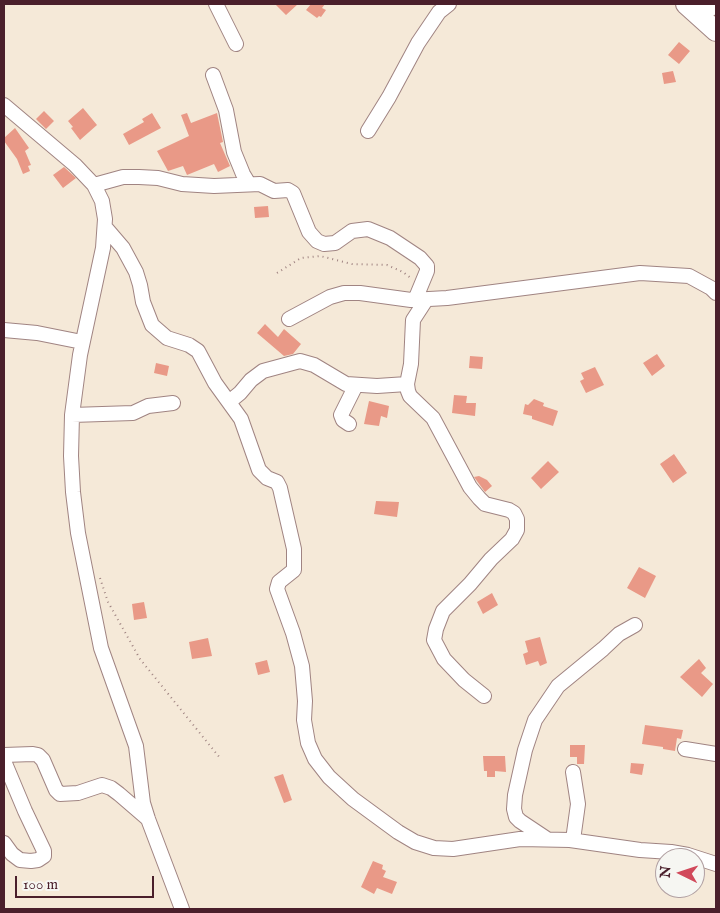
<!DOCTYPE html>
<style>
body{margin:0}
#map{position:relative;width:720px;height:913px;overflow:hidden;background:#f5e9d8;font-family:"IM FELL English",serif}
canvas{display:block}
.frame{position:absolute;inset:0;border:5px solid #4a1f2b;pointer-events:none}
.north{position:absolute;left:655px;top:848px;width:50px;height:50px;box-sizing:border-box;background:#f6f6f2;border:1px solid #b1a0a2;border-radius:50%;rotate:274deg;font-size:14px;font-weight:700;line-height:20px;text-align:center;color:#4a1f2b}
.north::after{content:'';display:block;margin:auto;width:18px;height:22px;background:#d1495b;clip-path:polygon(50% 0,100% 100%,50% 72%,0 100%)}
.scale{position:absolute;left:15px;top:876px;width:139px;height:22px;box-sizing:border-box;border:2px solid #4a1f2b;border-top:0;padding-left:6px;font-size:15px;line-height:18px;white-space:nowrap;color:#4a1f2b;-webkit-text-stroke:4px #f6f6f2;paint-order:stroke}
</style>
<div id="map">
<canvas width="720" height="913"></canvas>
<div class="frame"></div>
<div class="north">N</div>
<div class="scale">100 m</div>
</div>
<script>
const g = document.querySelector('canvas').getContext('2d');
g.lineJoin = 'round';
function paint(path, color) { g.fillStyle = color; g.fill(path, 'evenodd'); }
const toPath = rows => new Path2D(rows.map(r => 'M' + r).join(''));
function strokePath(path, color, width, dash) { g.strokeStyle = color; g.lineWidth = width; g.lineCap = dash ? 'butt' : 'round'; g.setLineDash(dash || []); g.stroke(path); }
paint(toPath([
 [275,4,298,4,286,15],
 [311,4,325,4,322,8,326,10,321,17,319,16,317,18,306,10],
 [679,42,690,51,679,64,668,55],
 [673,71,676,82,664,84,662,73],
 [83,108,97,125,80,140,71,128,73,127,68,121],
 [44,111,54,121,46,129,36,119],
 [152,113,161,128,129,145,123,134,144,122,142,119],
 [187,113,191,123,217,113,223,142,220,143,230,166,218,172,214,164,187,175,183,166,168,171,157,151,189,136,181,115],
 [15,128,29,148,25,151,31,165,28,166,30,171,23,174,17,159,4,141,4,138],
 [64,167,76,178,63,188,53,175],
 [268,206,269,217,255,218,254,207],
 [265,324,278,337,284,329,301,344,293,354,284,356,257,333],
 [657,354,665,366,652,376,643,363],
 [470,356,483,357,482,369,469,368],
 [156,363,169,366,167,376,154,373],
 [595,367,604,385,586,393,580,381,584,379,581,373],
 [454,395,467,396,466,403,476,403,475,416,452,413],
 [534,399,544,403,543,406,558,411,553,426,532,419,532,416,523,414,525,404,528,405],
 [369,401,389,406,387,418,381,416,379,426,364,424],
 [674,454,687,473,673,483,660,464],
 [548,461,559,472,541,489,531,478],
 [479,476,487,480,492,486,485,492,474,477],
 [376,501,399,502,397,517,374,514],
 [639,567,656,576,645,598,627,588],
 [492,593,498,605,483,614,477,602],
 [144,602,147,618,134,620,132,604],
 [540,637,547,663,540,666,538,661,526,665,523,654,528,652,525,641],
 [208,638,212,656,192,659,189,642],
 [699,659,706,668,701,673,713,684,702,697,680,677],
 [267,660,270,672,258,675,255,663],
 [645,725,683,730,681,739,677,738,675,751,663,749,663,747,642,744],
 [570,745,585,745,584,764,577,764,577,757,570,757],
 [483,756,505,756,506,772,495,771,495,777,487,777,487,771,484,771],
 [631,763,644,764,642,775,630,773],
 [283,774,292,800,284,803,274,777],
 [373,861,383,865,382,869,386,871,383,877,397,882,392,894,377,888,374,894,361,887]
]), '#e99987');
const minor = toPath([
 [216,4,236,44],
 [696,14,716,7],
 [213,75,226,110,234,152,243,174,249,184],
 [4,105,75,165,94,185,102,201,105,219,103,248,80,355,72,415,71,456,73,492,78,533,101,648,136,746,143,803,148,819,182,909],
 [368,131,389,97,418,43,439,12,449,4],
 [94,185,123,177,139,177,158,178,182,184,214,186,260,184,274,191,288,190,293,193,309,232,317,241,324,244,335,243,352,231,368,229,390,238,420,258,427,266,427,271,415,300],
 [105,227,123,248,136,272,140,285,143,302,152,325,167,338,189,345,198,351,215,383,241,419,259,470,267,478,277,482,280,488,294,549,294,570,279,582,277,589,293,633,302,666,305,701,304,720,308,743,315,759,329,777,353,799,398,832,415,842,434,848,453,849,520,839,570,840,640,850,671,852,688,855,716,864],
 [426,300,413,320,411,364,407,384,408,391,410,396,433,418,470,487,479,498,485,504,509,510,514,513,517,519,517,530,512,539,491,559,470,584,443,611,436,629,434,640,444,659,464,680,484,696],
 [289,319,330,297,344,293,360,293,411,300,447,298,640,273,689,276,711,288,716,293],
 [4,330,37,333,82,342],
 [229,402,240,393,251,380,263,371,300,361,314,365,346,384,377,386,407,384],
 [72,415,133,413,148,406,173,403],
 [349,424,343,420,341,415,356,385],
 [685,749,716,754],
 [4,755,33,754,38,755,43,760,56,790,60,794,78,793,102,785,111,788,119,794,148,819],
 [4,761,25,811,44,851,44,856,38,860,31,861,20,860,12,854,4,843],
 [573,772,578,804,573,840],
 [547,839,520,821,516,817,514,809,515,795,525,750,535,720,558,686,603,649,619,634,635,625]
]);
const highway = toPath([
 [686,4,716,31]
]);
strokePath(minor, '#a08482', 16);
strokePath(highway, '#a08482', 22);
strokePath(toPath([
 [277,273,301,258,320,256,352,264,387,265,403,272,412,279],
 [100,578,108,602,140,659,220,758]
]), '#a08482', 2, [1, 4]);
strokePath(minor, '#fff', 14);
strokePath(highway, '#fff', 20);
</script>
